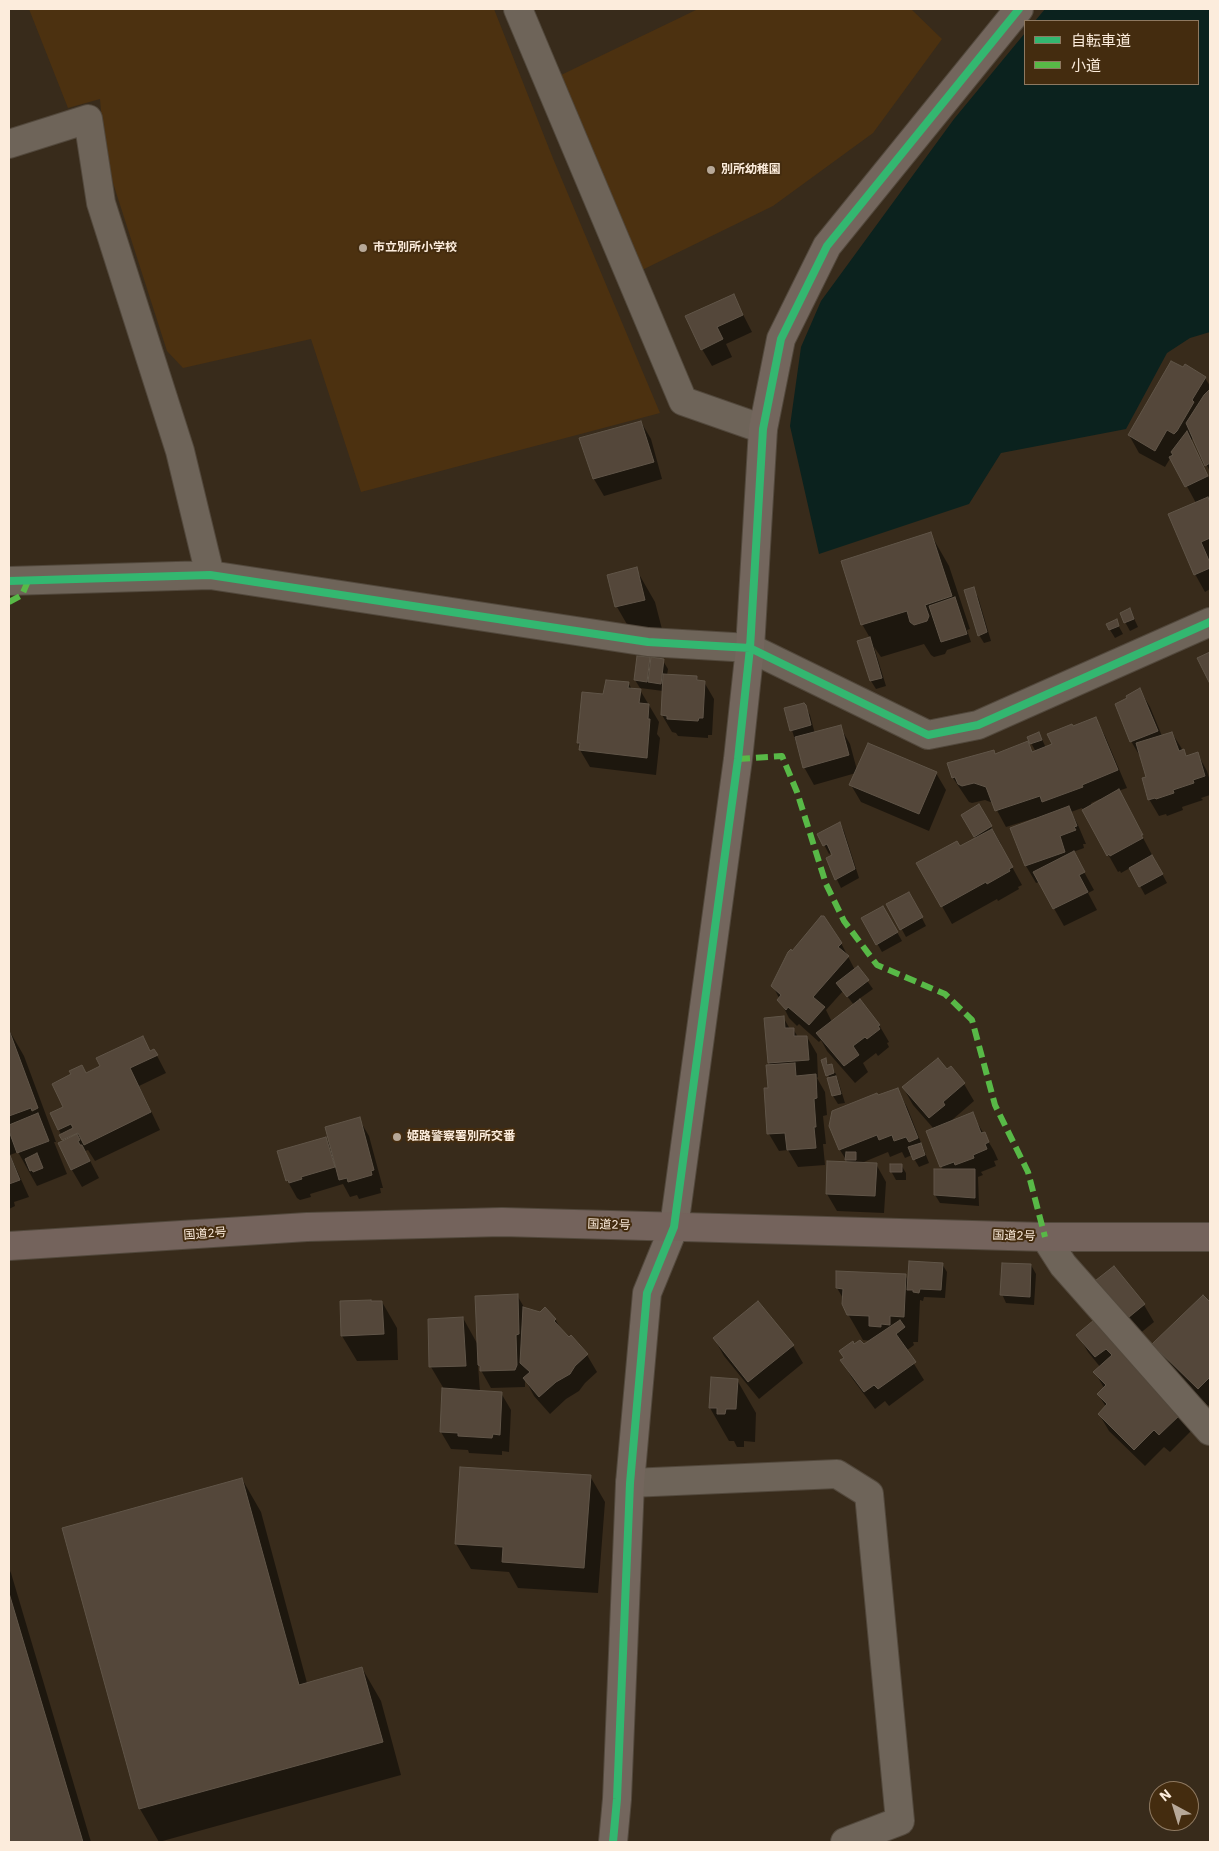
<!DOCTYPE html>
<meta charset="utf-8">
<style>
body{margin:0}
#map{position:relative;width:1219px;height:1851px;overflow:hidden;background:#382b1b;font-family:"IBM Plex Sans","Noto Sans JP",sans-serif}
canvas{display:block}
.frame{position:absolute;inset:0;border:10px solid #fcecdc;pointer-events:none}
.legend{position:absolute;left:1024px;top:20px;width:175px;height:65px;box-sizing:border-box;background:#442c0f;border:1px solid #8e7961;margin:0;padding:6px 9px;list-style:none;font-size:15px;color:#fcecdc}
.legend li{display:flex;align-items:center;gap:10px;height:25px}
.legend b{width:25px;border:1px solid #8e7961}
.north{position:absolute;left:1149px;top:1781px;width:50px;height:50px;box-sizing:border-box;background:#442c0f;border:1px solid #8e7961;border-radius:50%;rotate:321deg;font-size:14px;font-weight:700;line-height:20px;text-align:center;color:#fcecdc}
.north::after{content:'';display:block;margin:auto;width:18px;height:22px;background:#b7a898;clip-path:polygon(50% 0,100% 100%,50% 72%,0 100%)}
</style>
<div id="map">
<canvas width="1219" height="1851"></canvas>
<div class="frame"></div>
<ul class="legend">
<li><b style="height:6px;background:#33b770"></b>自転車道</li>
<li><b style="height:6px;background:#58b947"></b>小道</li>
</ul>
<div class="north">N</div>
</div>
<script>
const g = document.querySelector('canvas').getContext('2d');
g.lineJoin = 'round';
function paint(path, color) { g.fillStyle = color; g.fill(path, 'evenodd'); }
const toPath = rows => new Path2D(rows.map(r => 'M' + r).join(''));
function strokePath(path, color, width, dash) { g.strokeStyle = color; g.lineWidth = width; g.lineCap = dash ? 'butt' : 'round'; g.setLineDash(dash || []); g.stroke(path); }
function write(font, color, halo, rows, align = 'center') {
  g.font = font + ' "IBM Plex Sans","Noto Sans JP",sans-serif'; g.lineWidth = 4; g.setLineDash([]); g.textBaseline = 'middle'; g.strokeStyle = halo; g.fillStyle = color; for (const [text, x, y, turn = 0] of rows) {
    g.save(); g.translate(x, y); g.rotate((+turn || 0) * Math.PI / 180); g.textAlign = isNaN(turn) ? turn : align; if (halo) g.strokeText(text, 0, 0); g.fillText(text, 0, 0); g.restore();
  }
}
paint(toPath([
 [29,9,494,9,552,156,660,413,361,492,311,339,183,368,167,351,105,158,100,99,68,108],
 [698,9,911,9,942,39,873,133,773,206,640,271,561,75]
]), '#4c3110');
paint(toPath([
 [1045,9,1210,9,1210,332,1190,338,1167,353,1126,429,1001,453,969,504,819,554,790,426,801,347,821,301,954,119,1025,33,1025,84,1198,84,1198,21,1035,21]
]), '#0b221e');
paint(toPath([
 [733,295,752,332,726,344,732,357,712,366,702,349],
 [1205,378,1210,386,1210,472,1194,437,1191,441,1210,480,1210,497,1207,498,1210,504,1210,589,1205,592,1195,574,1196,503,1171,457,1165,467,1139,453,1129,435],
 [641,422,651,439,662,479,604,496,591,474,581,439],
 [930,533,949,566,970,629,967,630,971,642,947,650,945,654,934,657,931,655,924,644,881,657,874,647,886,686,876,689,871,681,859,641,870,638,862,624],
 [636,569,655,602,663,633,636,640,617,607],
 [973,589,978,597,991,641,984,643,979,635],
 [1130,610,1138,627,1130,631,1125,622],
 [1116,621,1123,634,1115,638,1107,625],
 [638,658,663,661,668,669,667,675,697,677,699,682,704,682,714,699,712,735,708,735,708,738,678,736,676,733,672,732,662,715,663,691,640,688,635,680],
 [628,683,632,689,640,690,659,722,657,734,660,738,656,775,590,767,580,750,578,742,604,695],
 [1140,690,1150,707,1162,736,1172,733,1187,757,1197,753,1207,771,1210,781,1210,795,1201,798,1203,800,1182,807,1183,810,1167,816,1166,814,1159,816,1149,799,1148,778,1141,758,1131,741,1129,699],
 [805,706,810,715,815,734,840,727,850,744,857,770,936,773,946,790,929,831,861,802,851,785,856,773,814,785,804,767,785,709],
 [1095,718,1105,736,1127,788,1118,791,1167,883,1145,895,1130,868,1121,873,1120,871,1118,872,1082,808,1071,812,1078,825,1086,844,1083,844,1084,848,1073,852,1094,890,1088,893,1097,910,1064,926,1039,882,1036,883,1026,866,1035,818,1006,827,993,803,985,800,972,803,969,802,953,778,949,763,995,755,1027,742,1033,753,1036,752,1031,743,1039,733,1046,748,1053,745,1073,728],
 [1100,799,1101,801,1092,805,1091,803],
 [979,806,1001,844,1000,845,1022,885,1018,887,1019,889,998,901,997,899,952,924,918,864,960,848,976,839,962,816],
 [840,823,844,831,859,878,841,888,827,859,834,856,832,852,829,854,819,835],
 [909,893,926,926,906,937,888,904],
 [883,907,902,941,882,952,863,919],
 [841,943,855,970,858,968,873,989,859,999,879,1025,889,1042,887,1043,889,1047,878,1056,876,1053,863,1063,868,1072,855,1083,827,1051,821,1040,819,1042,799,1024,797,1026,789,1018,773,986,792,953],
 [843,991,854,1005,832,1022,826,1010],
 [783,1017,790,1029,793,1029,798,1037,807,1037,817,1054,818,1077,817,1078,825,1092,827,1115,823,1116,826,1144,823,1144,825,1165,798,1167,788,1150,779,1151,769,1134,771,1066,769,1063],
 [9,1030,24,1056,56,1142,54,1142,67,1174,37,1186,18,1152,10,1155,29,1197,14,1202,15,1206,9,1209],
 [154,1050,166,1073,139,1086,160,1130,95,1161,88,1150,85,1151,99,1178,82,1187,72,1170,64,1141,59,1130,65,1108,86,1075],
 [825,1060,836,1074,845,1103,838,1104,833,1096],
 [950,1068,964,1084,974,1101,952,1120,953,1121,972,1114,994,1151,998,1160,994,1161,996,1166,981,1172,983,1175,978,1177,979,1206,940,1203,935,1195,943,1170,927,1132,934,1129,913,1105,903,1087],
 [897,1089,907,1107,929,1163,919,1167,912,1155,905,1158,902,1152,890,1157,888,1152,859,1164,876,1164,886,1182,884,1213,837,1211,827,1194,848,1163,840,1150,830,1125,878,1096],
 [359,1119,369,1136,383,1188,380,1188,381,1193,359,1199,357,1195,350,1197,343,1184,310,1194,311,1197,300,1200,297,1198,287,1180,326,1138,331,1147],
 [901,1165,906,1173,906,1180,896,1180,891,1171],
 [942,1264,947,1272,945,1298,924,1297,923,1301,920,1300,918,1342,913,1342,914,1345,906,1351,924,1380,889,1406,885,1401,875,1409,852,1378,842,1361,854,1345,863,1346,872,1341,863,1340,848,1314,844,1300,837,1288,905,1275,909,1282],
 [1031,1265,1036,1274,1034,1305,1006,1303,1002,1294],
 [517,1295,525,1309,555,1319,564,1334,587,1355,597,1372,585,1383,579,1391,566,1399,550,1414,534,1396,525,1379,525,1387,491,1388,478,1365,480,1392,501,1393,511,1410,509,1452,502,1451,502,1455,469,1453,468,1450,451,1449,441,1432,444,1389,431,1367,463,1318,478,1345],
 [1203,1296,1210,1304,1210,1404,1208,1406,1164,1361,1154,1344],
 [382,1302,397,1328,398,1360,357,1361,342,1336],
 [1103,1302,1144,1305,1154,1322,1133,1339],
 [758,1303,793,1346,803,1363,759,1399,724,1356,714,1338],
 [1093,1322,1187,1424,1191,1431,1170,1452,1164,1447,1145,1466,1109,1431,1099,1414,1106,1407,1098,1394,1104,1388,1095,1372,1101,1368,1088,1352,1078,1335],
 [737,1380,756,1413,755,1442,744,1441,744,1447,737,1447,734,1441,729,1441,710,1408],
 [590,1476,605,1502,598,1593,518,1588,509,1572,471,1569,456,1544],
 [242,1479,261,1512,307,1683,362,1668,381,1701,401,1775,159,1842,140,1809,64,1528],
 [9,1569,11,1573,91,1842,9,1842]
]), '#0007');
const building = toPath([
 [734,294,743,315,717,327,723,339,701,350,685,316,734,294],
 [1171,361,1183,367,1185,364,1206,377,1192,400,1194,402,1177,431,1174,434,1167,430,1155,451,1128,435,1171,361],
 [1210,389,1210,463,1205,466,1186,423,1204,395,1210,389],
 [641,421,654,462,593,479,579,438,641,421],
 [1187,431,1208,476,1185,487,1169,457,1173,455,1171,452,1187,431],
 [1208,497,1210,503,1210,538,1201,542,1210,563,1210,568,1194,575,1168,514,1208,497],
 [931,532,952,596,925,605,929,616,927,621,914,625,910,622,907,611,861,625,841,561,931,532],
 [637,567,645,600,615,607,607,575,637,567],
 [974,587,987,632,978,636,964,590,974,587],
 [955,597,967,634,941,642,929,606,955,597],
 [1130,608,1134,619,1124,623,1120,613,1130,608],
 [1117,619,1119,626,1109,630,1106,624,1117,619],
 [870,637,882,678,870,681,857,641,870,637],
 [1210,652,1210,684,1197,658,1210,652],
 [637,656,650,657,647,682,634,680,637,656],
 [651,657,664,659,661,684,648,682,651,657],
 [663,674,697,676,697,680,705,681,703,718,699,718,698,721,667,719,667,716,661,715,663,674],
 [606,680,629,682,628,688,641,689,639,703,649,704,648,719,650,719,647,758,579,750,580,743,577,743,582,692,603,694,606,680],
 [1140,688,1158,731,1130,742,1115,704,1127,698,1126,696,1140,688],
 [804,703,806,705,811,725,790,731,784,708,804,703],
 [1096,717,1118,770,1082,785,1083,787,1042,802,1040,796,995,811,986,787,974,783,962,786,958,784,955,777,952,778,947,763,994,750,995,754,1028,741,1032,752,1052,744,1047,734,1072,724,1073,726,1096,717],
 [841,725,849,755,803,768,795,737,841,725],
 [1039,732,1042,740,1030,744,1027,737,1039,732],
 [1172,732,1179,751,1184,749,1186,756,1198,752,1205,776,1193,780,1194,783,1173,790,1174,793,1156,799,1155,798,1148,800,1142,778,1146,777,1136,743,1172,732],
 [868,743,937,772,919,814,849,785,868,743],
 [1119,789,1143,835,1141,835,1143,838,1110,856,1109,854,1107,856,1082,810,1119,789],
 [979,804,992,826,974,837,961,815,979,804],
 [1069,806,1077,826,1074,827,1076,830,1060,836,1065,852,1025,866,1010,828,1069,806],
 [840,822,855,869,835,880,826,858,832,855,827,844,823,846,817,834,840,822],
 [992,829,1013,867,1009,869,1010,871,987,884,986,882,941,907,916,863,957,841,960,846,992,829],
 [1074,851,1085,872,1079,875,1088,892,1053,909,1033,872,1074,851],
 [1152,855,1163,874,1139,887,1129,868,1152,855],
 [909,892,923,917,900,930,886,904,909,892],
 [883,906,898,932,876,945,861,918,883,906],
 [821,916,824,916,842,943,838,947,849,956,813,997,825,1007,809,1025,788,1007,786,1010,777,1000,781,995,771,986,788,952,791,949,792,951,821,916],
 [858,966,869,980,847,997,836,983,858,966],
 [860,999,880,1025,878,1026,880,1029,867,1039,865,1037,853,1046,859,1055,844,1066,816,1033,860,999],
 [784,1016,785,1028,794,1028,794,1036,807,1036,809,1060,768,1063,764,1018,784,1016],
 [9,1030,38,1108,32,1111,31,1108,9,1116,9,1030],
 [143,1036,150,1051,154,1049,158,1055,130,1068,151,1112,84,1145,78,1133,62,1140,59,1135,73,1128,71,1124,58,1130,50,1113,63,1107,52,1084,71,1074,69,1071,82,1065,86,1073,100,1066,96,1058,143,1036],
 [826,1058,827,1065,832,1064,834,1073,826,1076,821,1060,826,1058],
 [938,1058,947,1069,951,1066,965,1083,943,1102,945,1105,929,1118,902,1087,938,1058],
 [795,1063,796,1076,816,1074,817,1098,814,1099,816,1127,814,1127,816,1148,787,1150,785,1133,767,1134,764,1088,768,1088,766,1065,795,1063],
 [836,1076,841,1094,832,1096,827,1078,836,1076],
 [898,1088,918,1138,909,1142,906,1137,894,1141,892,1135,879,1140,877,1135,839,1150,829,1126,832,1111,877,1093,878,1095,898,1088],
 [973,1112,981,1133,985,1132,989,1142,985,1144,987,1149,973,1155,974,1158,955,1165,954,1162,940,1167,926,1131,973,1112],
 [38,1113,49,1141,17,1153,9,1131,9,1125,38,1113],
 [360,1117,374,1170,371,1171,372,1175,348,1182,347,1178,339,1180,325,1127,360,1117],
 [77,1134,80,1140,78,1141,80,1145,82,1145,90,1161,71,1170,58,1143,77,1134],
 [326,1137,335,1167,301,1177,302,1179,289,1183,288,1180,286,1181,277,1151,326,1137],
 [921,1143,925,1155,913,1160,908,1147,921,1143],
 [846,1152,856,1152,856,1160,845,1160,846,1152],
 [9,1153,20,1180,9,1184,9,1153],
 [37,1153,43,1168,33,1172,32,1170,30,1171,25,1159,37,1153],
 [827,1161,877,1163,875,1196,826,1194,827,1161],
 [890,1164,902,1164,902,1172,890,1172,890,1164],
 [934,1169,975,1169,975,1198,934,1195,934,1169],
 [909,1261,943,1263,941,1290,920,1289,919,1293,913,1292,913,1290,907,1290,909,1261],
 [1002,1263,1031,1264,1030,1297,1000,1295,1002,1263],
 [1114,1266,1145,1304,1123,1322,1091,1284,1114,1266],
 [836,1271,906,1274,904,1317,890,1316,890,1325,881,1324,881,1327,869,1326,869,1316,847,1315,842,1304,843,1289,836,1288,836,1271],
 [518,1294,519,1334,516,1335,517,1365,515,1370,480,1371,480,1366,478,1365,475,1296,518,1294],
 [1203,1295,1210,1302,1210,1377,1198,1389,1152,1344,1203,1295],
 [371,1300,371,1301,382,1301,384,1334,341,1336,340,1301,371,1300],
 [758,1301,794,1345,748,1382,713,1338,758,1301],
 [523,1307,540,1312,545,1307,556,1319,554,1321,569,1337,571,1335,588,1354,575,1366,570,1374,556,1382,539,1397,523,1378,530,1372,520,1363,523,1307],
 [463,1317,466,1366,429,1367,428,1319,463,1317],
 [900,1320,905,1327,896,1334,916,1362,878,1389,874,1385,864,1392,840,1360,844,1358,839,1351,853,1341,854,1344,860,1340,864,1344,900,1320],
 [1094,1320,1119,1350,1182,1413,1159,1435,1154,1430,1134,1450,1098,1414,1107,1404,1097,1394,1106,1385,1093,1372,1112,1355,1106,1349,1095,1357,1076,1335,1094,1320],
 [711,1377,738,1379,736,1409,726,1409,725,1414,717,1414,717,1408,709,1408,711,1377],
 [442,1388,502,1392,500,1435,493,1434,492,1438,458,1436,458,1433,440,1432,442,1388],
 [460,1467,591,1475,584,1568,502,1562,503,1547,455,1544,460,1467],
 [242,1478,299,1685,362,1667,383,1742,139,1809,62,1528,242,1478],
 [9,1593,83,1842,9,1842,9,1593]
]);
paint(building, '#54473a');
strokePath(building, '#605548', 1);
const street = toPath([
 [518,9,683,401,763,429],
 [9,144,88,119,101,203,180,451,210,575],
 [9,581,210,575,648,642,750,648,928,735,978,725,1210,622],
 [1045,1237,1063,1265,1210,1431],
 [630,1483,837,1474,869,1494,900,1821,845,1842]
]);
const secondary = toPath([
 [613,1842,617,1799,630,1483,647,1293,674,1227,738,759,750,648,763,429,781,339,827,246,1019,9]
]);
const highway = toPath([
 [9,1246,307,1227,502,1222,1045,1237,1210,1237]
]);
strokePath(street, '#52483c', 30);
strokePath(secondary, '#52483c', 30);
strokePath(highway, '#52483c', 30);
strokePath(street, '#6e6459', 28);
strokePath(secondary, '#73665d', 28);
strokePath(highway, '#74635c', 28);
strokePath(toPath([
 [9,602,22,595,28,581],
 [738,759,782,756,797,792,826,884,844,921,877,965,945,994,972,1020,995,1105,1028,1172,1045,1237]
]), '#58b947', 6, [12, 6]);
strokePath(toPath([
 [9,581,210,575,648,642,750,648,928,735,978,725,1210,622],
 [613,1842,617,1799,630,1483,647,1293,674,1227,738,759,750,648,763,429,781,339,827,246,1019,9]
]), '#33b770', 8);
for (const [x, y, r, color] of [
 [711,170,5,"#b7a898"],
 [363,248,5,"#b7a898"],
 [397,1137,5,"#b7a898"]
]) { const dot = new Path2D(); dot.arc(x, y, r, 0, 2 * Math.PI); g.fillStyle = color; g.fill(dot); strokePath(dot, '#442c0f', 2); }
write('bold 12px', '#fcecdc', '#442c0f', [
 ["別所幼稚園",721,170],
 ["市立別所小学校",373,248],
 ["姫路警察署別所交番",407,1137]
], 'left');
write('12px', '#fcecdc', '#442c0f', [
 ["国道2号",609,1225,2],
 ["国道2号",205,1234,-4],
 ["国道2号",1014,1236,2]
]);
</script>
